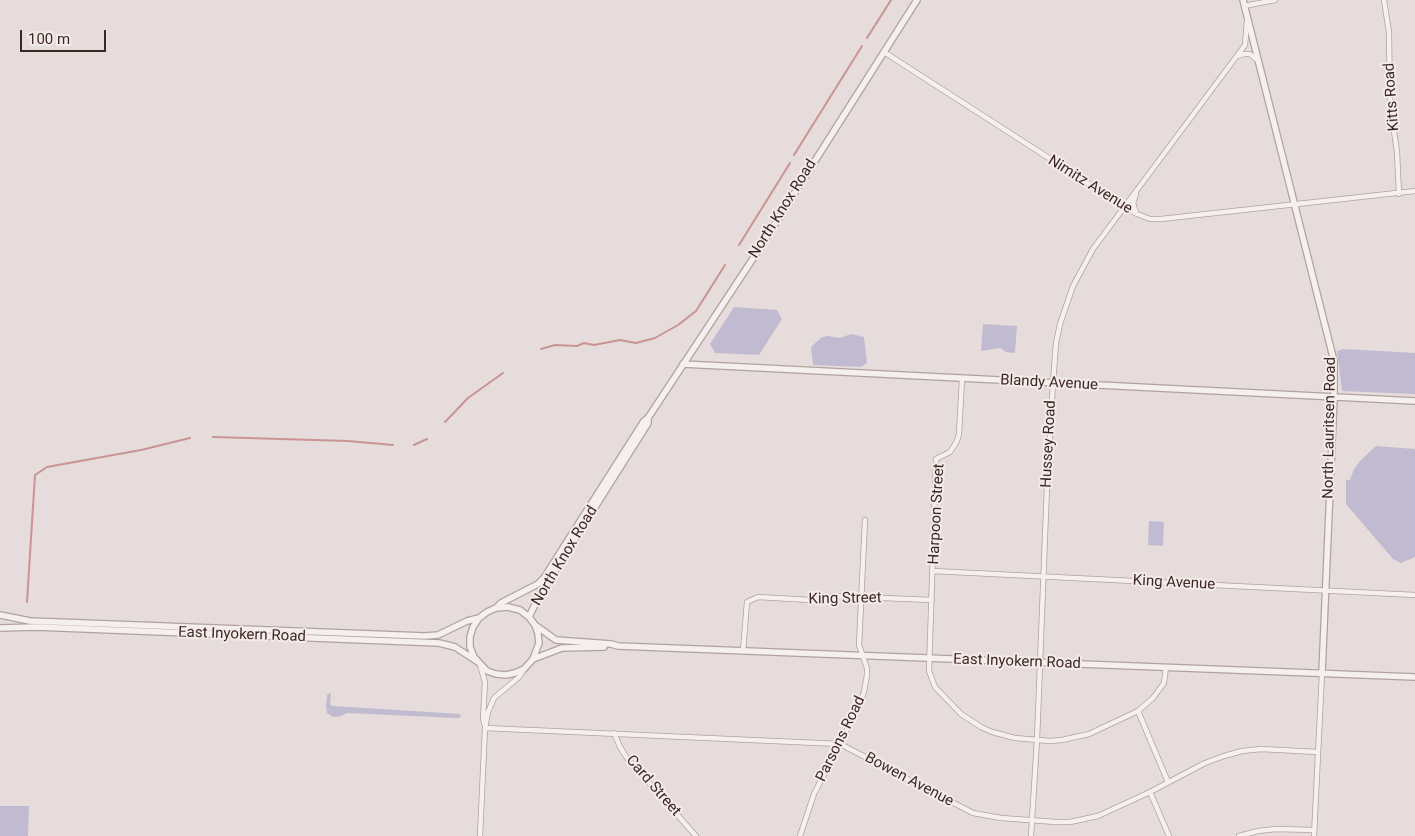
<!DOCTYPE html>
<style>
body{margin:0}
#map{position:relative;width:1415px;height:836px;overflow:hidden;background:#e6dcdb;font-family:Roboto,sans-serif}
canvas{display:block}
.scale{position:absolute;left:20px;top:30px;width:86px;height:22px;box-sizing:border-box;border:2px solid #3d2824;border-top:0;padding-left:6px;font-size:15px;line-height:18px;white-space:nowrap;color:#3d2824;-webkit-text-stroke:4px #f4ebea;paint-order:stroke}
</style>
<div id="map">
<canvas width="1415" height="836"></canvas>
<div class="scale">100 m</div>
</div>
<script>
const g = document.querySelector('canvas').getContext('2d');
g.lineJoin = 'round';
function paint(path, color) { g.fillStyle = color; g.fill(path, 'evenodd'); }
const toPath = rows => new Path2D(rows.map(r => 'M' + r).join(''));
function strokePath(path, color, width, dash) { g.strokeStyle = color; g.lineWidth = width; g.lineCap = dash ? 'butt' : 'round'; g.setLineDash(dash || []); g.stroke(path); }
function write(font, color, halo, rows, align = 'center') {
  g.font = font + ' Roboto,sans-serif'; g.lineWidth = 4; g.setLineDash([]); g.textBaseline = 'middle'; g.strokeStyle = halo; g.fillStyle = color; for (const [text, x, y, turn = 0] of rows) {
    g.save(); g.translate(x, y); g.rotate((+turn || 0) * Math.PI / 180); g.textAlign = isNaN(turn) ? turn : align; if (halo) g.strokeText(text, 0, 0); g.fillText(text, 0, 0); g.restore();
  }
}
paint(toPath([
 [734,307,777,310,782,319,759,355,715,353,710,344],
 [983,324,1017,326,1015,353,1006,352,1000,348,981,351],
 [851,334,864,337,867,363,861,367,813,365,811,347,822,337,828,336,840,338],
 [1344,349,1415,353,1415,394,1342,391,1337,351],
 [1376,446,1415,449,1415,557,1401,563,1393,559,1346,504,1346,480,1350,480,1354,469,1360,461],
 [1149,521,1164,522,1163,546,1148,545],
 [331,693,330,705,334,706,460,714,461,717,457,718,347,713,341,716,333,717,327,713,326,707,327,695],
 [0,806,29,806,28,836,0,836]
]), '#c1bbd1');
strokePath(toPath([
 [867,38,891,0],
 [794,155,862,46],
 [739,245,790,163],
 [541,349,555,345,577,346,584,343,594,345,620,340,636,343,655,338,678,325,696,311,725,265],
 [445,422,468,398,503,373],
 [213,437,348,441,393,445],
 [414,445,427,439],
 [27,602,35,475,47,467,141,450,190,438]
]), '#c99493', 2);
const minor = toPath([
 [1384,0,1389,32,1390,103,1397,152,1399,194],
 [1244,6,1275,0],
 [884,52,1125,207,1137,214,1150,219,1161,219,1415,191],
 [1238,56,1244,54,1250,54,1257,60],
 [1136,213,1133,203,1136,194],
 [962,379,959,434,957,441,950,452,936,459,929,671,935,687,961,714,981,727,992,732,1015,738,1050,741,1062,740,1089,734,1138,711,1153,698,1164,683,1166,667],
 [933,571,1415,595],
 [743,651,747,602,758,597,810,600,835,596,932,600],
 [480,665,485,682,483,719,485,726],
 [1138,711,1168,782],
 [485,728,840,744,973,813,1001,818,1056,822,1070,822,1098,816,1150,792,1205,763,1224,756,1242,751,1261,749,1318,752],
 [614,733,620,747,627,758,696,836],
 [1150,792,1169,836],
 [480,836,485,728,488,712,494,698,519,677,524,669],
 [800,836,814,794,859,706,864,692,867,675,867,668,859,645,865,520],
 [1031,836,1037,740,1047,486,1053,383,1056,343,1060,324,1073,286,1093,249,1245,45,1247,21],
 [1239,836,1258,831,1276,829,1314,830],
 [1314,836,1322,673]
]);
const tertiary = toPath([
 [1243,0,1334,361,1334,397,1322,673],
 [683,364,1415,401],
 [496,608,501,603,538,584,544,578,644,421,648,418,754,257,917,0],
 [0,615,30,621,425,636,438,635,467,621,479,618],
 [529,617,538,598,551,577,648,423,648,418],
 [535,625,556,640,611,644,618,646,1415,677],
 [0,628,36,627,439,643,455,647,478,662],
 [533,659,539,643,538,634,535,625,529,617,520,610,508,607,496,608,487,612,479,618,473,627,470,637,470,647,474,657,487,671,496,674,506,675,515,673,524,669,533,659,562,648,604,647]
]);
strokePath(minor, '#b0a2a0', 6);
strokePath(tertiary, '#b0a2a0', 8);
strokePath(minor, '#f5efee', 4.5);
strokePath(tertiary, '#f5efee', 5.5);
write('15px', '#3d2824', '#f4ebea', [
 ["Kitts Road",1392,97,-94],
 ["Nimitz Avenue",1090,185,32],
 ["North Knox Road",783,209,-58],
 ["Blandy Avenue",1049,383,3],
 ["North Lauritsen Road",1330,428,-89],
 ["Hussey Road",1049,444,-87],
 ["Harpoon Street",937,514,-87],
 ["North Knox Road",565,556,-59],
 ["King Avenue",1174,583,3],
 ["King Street",845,599,-1],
 ["East Inyokern Road",242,635,2],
 ["East Inyokern Road",1017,662,2],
 ["Parsons Road",841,739,-64],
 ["Bowen Avenue",909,780,28],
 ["Card Street",653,786,49]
]);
</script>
